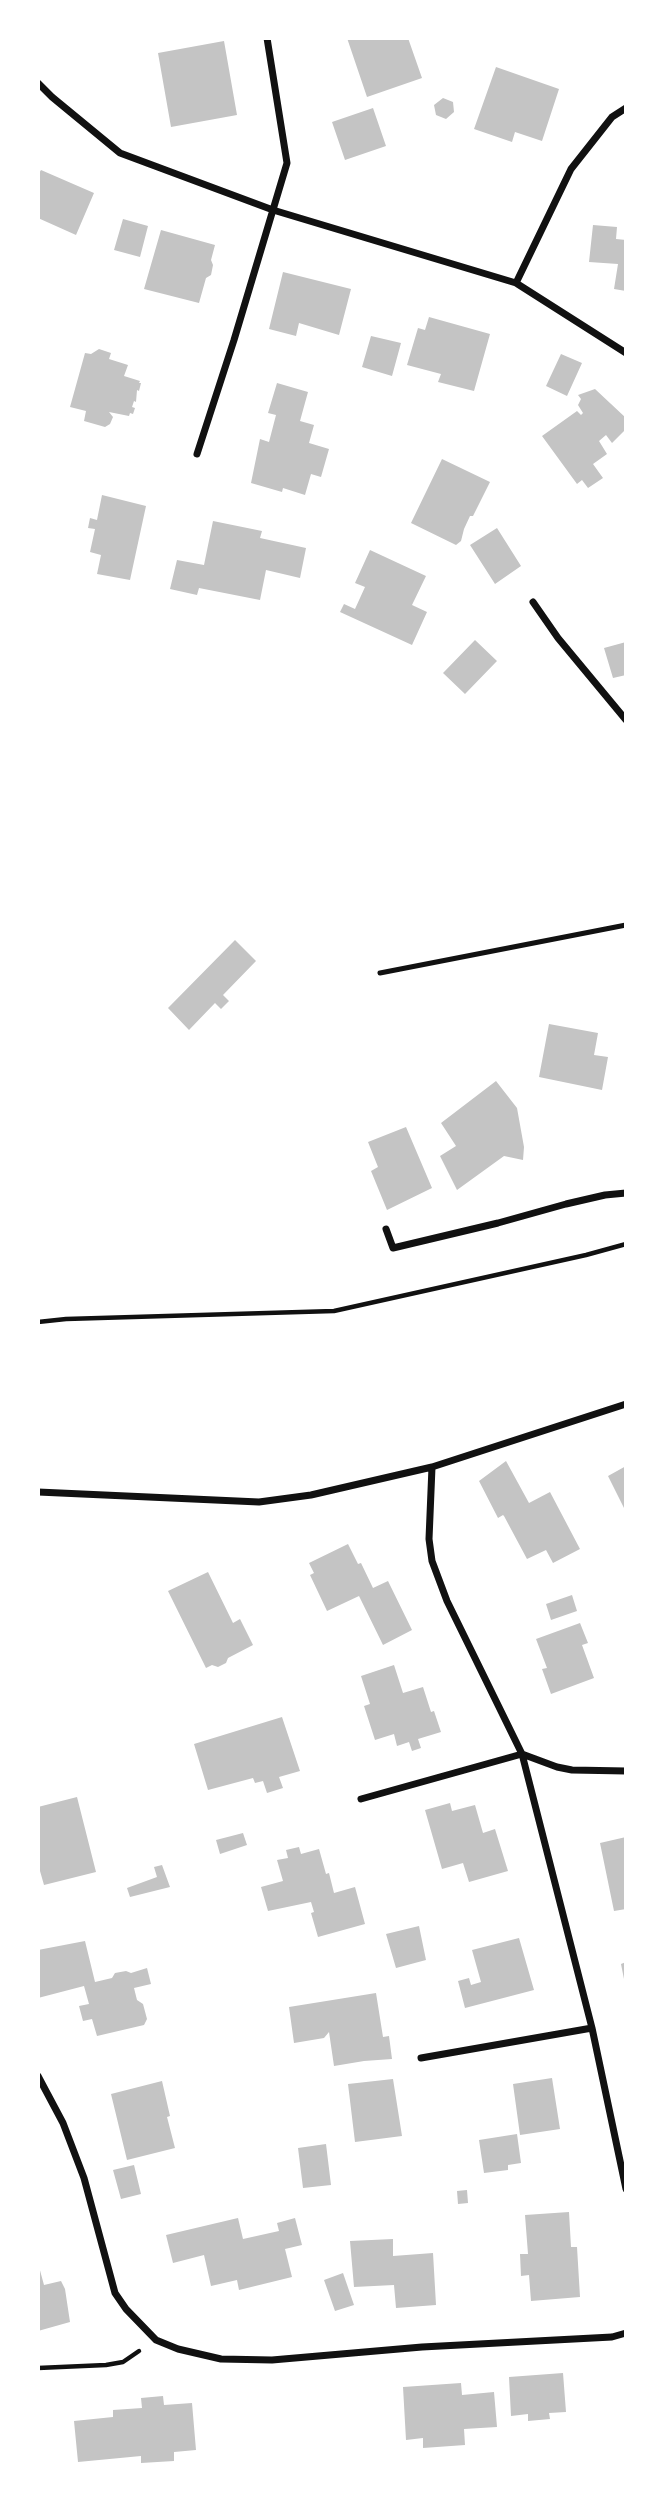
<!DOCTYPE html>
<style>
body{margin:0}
#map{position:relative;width:664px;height:2516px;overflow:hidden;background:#fff;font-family:"DejaVu Sans",sans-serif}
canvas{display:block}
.frame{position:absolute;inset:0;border:40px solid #fff;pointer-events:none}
</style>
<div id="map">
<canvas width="664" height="2516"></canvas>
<div class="frame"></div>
</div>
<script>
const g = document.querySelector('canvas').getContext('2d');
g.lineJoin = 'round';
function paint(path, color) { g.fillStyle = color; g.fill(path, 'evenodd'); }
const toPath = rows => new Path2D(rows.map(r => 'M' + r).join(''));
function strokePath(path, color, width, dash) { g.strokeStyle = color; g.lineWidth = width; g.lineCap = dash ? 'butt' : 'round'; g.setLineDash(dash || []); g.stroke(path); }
paint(toPath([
 [347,38,408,38,422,78,367,97],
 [224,41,237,115,171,127,158,53],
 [496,67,559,89,542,141,515,132,512,142,474,129],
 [443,98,453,102,454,112,446,119,436,115,434,105],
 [373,108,386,146,345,160,332,122],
 [41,170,94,193,76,235,38,218,38,175],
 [123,219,148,226,140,257,114,250],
 [593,225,617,227,616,239,626,240,626,291,614,289,618,264,589,262],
 [161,230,215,245,211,260,213,265,211,275,206,278,199,303,144,289],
 [283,272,351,289,339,335,299,323,296,336,269,329],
 [429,317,490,334,474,391,438,382,441,374,407,365,418,328,425,330],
 [371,336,401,343,392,376,362,367],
 [99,349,111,353,109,359,128,365,124,376,140,381,139,383,141,383,139,391,137,390,136,402,134,401,132,407,135,408,133,414,130,413,129,416,109,412,113,417,110,424,105,427,84,421,86,411,70,407,85,353,91,354],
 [561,354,582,363,567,396,546,386],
 [277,383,308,392,300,421,314,425,309,443,329,449,321,477,311,474,305,495,283,488,282,492,251,483,260,439,269,442,276,415,268,413],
 [595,389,626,418,626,429,612,443,606,435,599,441,607,454,593,464,603,478,588,488,582,480,577,484,542,436,577,411,581,415,583,413,578,405,581,399,578,395],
 [442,459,490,482,473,516,470,516,464,529,461,541,456,545,411,523],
 [102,495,146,506,130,580,97,574,101,555,90,552,95,529,88,528,90,518,97,520],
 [213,521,262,531,260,538,306,548,300,578,266,570,260,600,199,588,197,595,170,589,177,560,204,565],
 [497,528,521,566,495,584,470,545],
 [370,550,426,576,412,605,427,612,412,645,340,612,344,604,355,609,365,587,355,583],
 [475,640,497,661,465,694,443,673],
 [626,642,626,675,613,678,604,648],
 [235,940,256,961,223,995,229,1001,221,1009,215,1003,189,1030,168,1008],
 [549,1024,598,1033,594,1055,608,1057,602,1090,539,1077],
 [496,1081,517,1108,524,1147,523,1160,504,1156,457,1190,440,1156,456,1146,441,1123],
 [406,1127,432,1188,387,1210,371,1171,378,1167,368,1142],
 [506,1461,529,1503,550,1492,580,1549,553,1563,546,1550,527,1559,504,1516,503,1515,498,1518,479,1481],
 [626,1466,626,1512,608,1476],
 [348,1544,358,1564,361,1563,373,1588,388,1581,412,1630,383,1645,359,1596,327,1611,310,1575,314,1573,309,1563],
 [208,1572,233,1623,240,1619,253,1645,228,1658,226,1663,218,1667,212,1665,206,1668,168,1591],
 [572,1595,577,1611,551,1620,546,1604],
 [580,1623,588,1643,582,1645,594,1678,551,1694,542,1669,547,1668,536,1639],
 [394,1665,403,1693,423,1687,431,1712,434,1711,441,1732,418,1739,421,1748,412,1751,409,1742,397,1746,394,1734,375,1740,364,1706,370,1704,361,1676],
 [282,1717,300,1771,279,1777,283,1788,267,1793,263,1781,255,1783,253,1778,208,1790,194,1744],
 [77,1797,96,1872,44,1885,38,1864,38,1807],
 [450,1803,452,1811,475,1805,483,1833,495,1829,508,1871,469,1882,463,1863,442,1869,425,1810],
 [243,1833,247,1845,220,1854,216,1840],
 [626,1837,626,1909,614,1911,600,1843],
 [299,1847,301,1854,319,1849,326,1874,329,1873,334,1893,355,1887,365,1924,318,1937,311,1913,314,1912,311,1902,268,1911,261,1887,283,1881,277,1860,288,1858,286,1850],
 [162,1865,170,1887,130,1897,127,1888,157,1877,154,1867],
 [419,1926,426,1960,396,1968,386,1934],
 [519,1938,534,1990,465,2008,458,1981,469,1978,471,1985,481,1982,472,1950],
 [85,1941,95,1982,112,1978,115,1973,126,1971,131,1973,147,1968,151,1984,134,1988,137,2000,143,2004,147,2019,144,2025,97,2036,92,2019,83,2021,79,2006,89,2004,84,1986,38,1998,38,1950],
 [626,1962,626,1979,624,1979,621,1964],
 [376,1993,383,2037,389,2036,392,2059,364,2061,334,2066,329,2032,324,2038,294,2043,289,2007],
 [552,2078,560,2129,520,2135,513,2084],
 [393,2079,402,2136,355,2142,348,2084],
 [162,2081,170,2116,167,2117,175,2148,127,2160,111,2094],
 [517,2134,521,2163,508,2165,508,2170,484,2173,479,2140],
 [326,2144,331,2185,303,2188,298,2148],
 [134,2165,141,2194,121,2199,113,2170],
 [467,2190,468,2203,458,2204,457,2191],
 [569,2212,571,2247,577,2247,580,2297,531,2301,529,2275,521,2276,520,2254,528,2254,525,2215],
 [238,2218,243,2239,279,2231,277,2223,295,2218,302,2245,285,2249,292,2277,239,2290,237,2280,211,2286,204,2255,173,2263,166,2235],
 [393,2239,393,2256,433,2253,436,2305,396,2308,394,2285,354,2287,350,2241],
 [38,2263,44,2285,61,2281,65,2289,70,2322,38,2331],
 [343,2273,354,2305,335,2311,324,2280],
 [563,2373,566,2412,549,2413,550,2419,528,2421,528,2414,511,2416,509,2377],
 [461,2383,462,2395,494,2392,497,2427,464,2429,465,2445,423,2448,423,2438,406,2440,403,2387],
 [163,2396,164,2405,192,2403,196,2450,174,2452,174,2461,141,2463,141,2456,78,2462,74,2421,113,2417,113,2410,142,2408,141,2398]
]), '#c4c4c4');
strokePath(toPath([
 [38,1322,66,1319,334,1311,586,1255,626,1244],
 [38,2368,106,2365,123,2362,139,2351]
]), '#111', 4.5);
strokePath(toPath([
 [380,973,626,925]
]), '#111', 5);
strokePath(toPath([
 [38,83,52,97,120,153,273,210,516,283,626,353],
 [516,283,571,169,612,117,626,108],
 [197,454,234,340,287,163,267,38],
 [533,602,558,638,626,720],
 [386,1229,393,1248,498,1223,566,1204,605,1195,626,1193],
 [626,1404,432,1467,429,1539,432,1561,447,1601,522,1754,592,2028,626,2189],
 [38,1492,259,1502,311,1495,432,1467],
 [361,1799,522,1754,557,1767,572,1770,626,1771],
 [421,2058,592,2028],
 [38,2076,63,2123,84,2178,115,2293,126,2309,156,2340,178,2349,221,2359,272,2360,422,2347,612,2337,626,2333]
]), '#111', 7);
</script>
